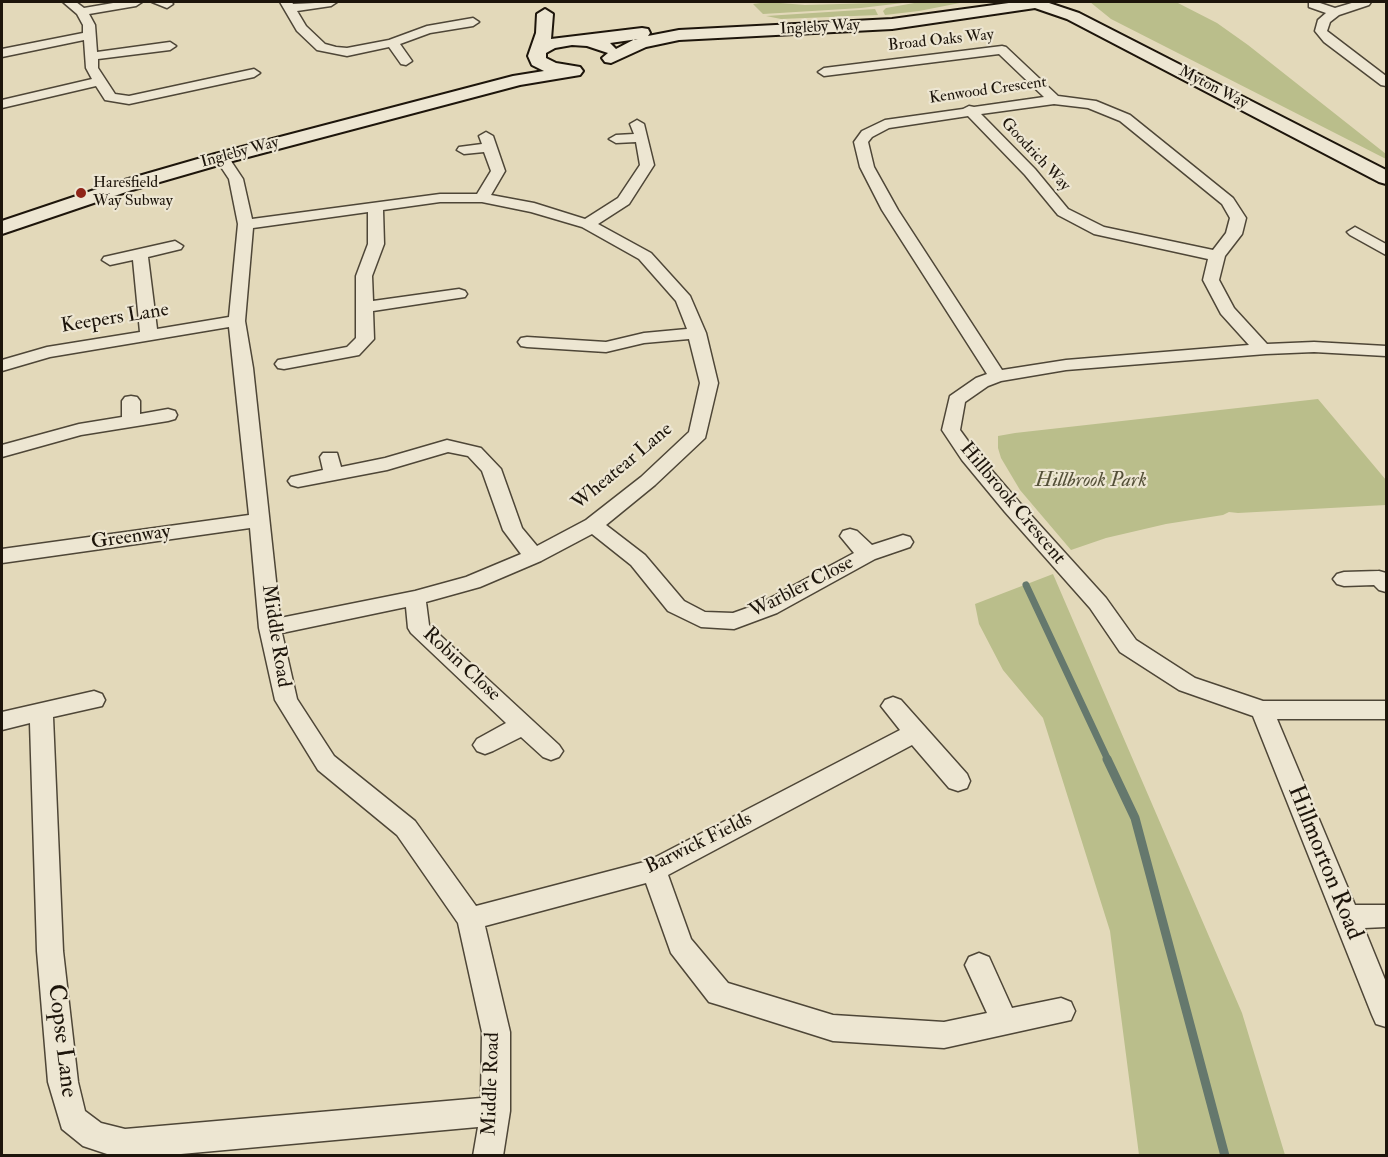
<!DOCTYPE html>
<style>
body{margin:0}
#map{position:relative;width:1388px;height:1157px;overflow:hidden;background:#e3d9ba;font-family:"IM FELL Double Pica",serif}
canvas{display:block}
.frame{position:absolute;inset:0;border:3px solid #1d150b;pointer-events:none}
</style>
<div id="map">
<canvas width="1388" height="1157"></canvas>
<div class="frame"></div>
</div>
<script>
const g = document.querySelector('canvas').getContext('2d');
g.lineJoin = 'round';
function paint(path, color) { g.fillStyle = color; g.fill(path, 'evenodd'); }
const toPath = rows => new Path2D(rows.map(r => 'M' + r).join(''));
function strokePath(path, color, width, dash) { g.strokeStyle = color; g.lineWidth = width; g.lineCap = dash ? 'butt' : 'round'; g.setLineDash(dash || []); g.stroke(path); }
function write(font, color, halo, rows, align = 'center') {
  g.font = font + ' "IM FELL Double Pica",serif'; g.lineWidth = 4.5; g.setLineDash([]); g.textBaseline = 'middle'; g.strokeStyle = halo; g.fillStyle = color; for (const [text, x, y, turn = 0] of rows) {
    g.save(); g.translate(x, y); g.rotate((+turn || 0) * Math.PI / 180); g.textAlign = isNaN(turn) ? turn : align; if (halo) g.strokeText(text, 0, 0); g.fillText(text, 0, 0); g.restore();
  }
}
paint(toPath([
 [768,2,805,5,911,2,861,8,763,14,753,4],
 [920,2,965,2,919,11,885,15,883,11,886,8],
 [1090,2,1176,2,1217,23,1248,45,1386,154,1386,159,1111,19],
 [875,9,878,15,781,19,766,16],
 [1318,399,1386,480,1386,505,1238,513,1229,512,1223,515,1166,524,1106,538,1071,550,1020,490,1001,458,998,448,998,436,1015,433],
 [1053,574,1242,1013,1285,1155,1139,1155,1110,931,1043,718,1003,670,979,624,975,604]
]), '#babe8b');
strokePath(toPath([
 [1026,585,1108,760]
]), '#65786d', 7);
strokePath(toPath([
 [1107,759,1135,818,1225,1156]
]), '#65786d', 9);
const street = toPath([
 [63,2,76,2,84,8,119,2,142,2,136,6,89,14,95,25,97,52,170,42,176,46,170,50,98,59,98,68,115,94,129,96,254,69,260,73,254,77,129,104,105,100,96,86,2,108,2,100,92,79,86,68,84,40,2,57,2,49,83,33,83,25,77,14,63,2],
 [152,2,171,2,173,4,167,8,152,2],
 [280,2,292,2,293,4,337,2,331,6,297,11,306,26,325,44,336,47,347,48,389,40,427,26,473,18,479,22,473,26,430,33,400,44,412,61,406,65,401,64,389,47,347,56,317,50,297,31,280,2],
 [1309,2,1317,2,1335,8,1355,2,1371,2,1369,5,1339,15,1330,22,1327,31,1386,76,1386,86,1381,85,1324,42,1315,31,1318,20,1326,13,1309,7,1309,2],
 [1002,46,1006,47,1058,96,1096,101,1130,115,1233,198,1246,218,1242,234,1225,256,1219,280,1234,308,1267,344,1314,342,1386,346,1386,356,1314,352,1266,354,1066,370,1001,381,988,386,965,402,960,430,976,452,1019,502,1106,598,1136,640,1195,678,1263,701,1386,701,1386,719,1277,719,1355,905,1386,905,1386,927,1364,928,1386,982,1386,1027,1376,1024,1372,1015,1253,716,1179,690,1120,652,1090,608,1005,512,962,460,942,430,950,396,976,378,987,374,882,210,860,167,854,142,862,131,885,120,963,109,969,106,974,107,1044,97,999,54,824,76,818,72,824,68,1002,46],
 [1054,104,1088,108,1120,121,1222,204,1230,218,1226,233,1213,250,1104,227,1068,209,1035,169,981,114,1054,104],
 [968,116,1025,175,1058,215,1094,234,1208,259,1203,280,1221,314,1249,345,1066,360,1002,370,898,210,874,167,868,142,872,137,889,128,968,116],
 [637,120,644,124,654,165,629,204,598,224,651,253,690,296,706,333,718,383,705,438,655,485,606,525,645,555,684,601,705,612,733,613,761,603,854,553,840,536,843,531,850,529,857,531,872,545,903,535,910,537,913,542,910,547,875,559,777,613,734,629,701,627,668,611,631,565,592,534,541,561,480,587,426,602,429,625,559,745,563,751,559,757,551,760,543,757,521,737,493,751,485,754,477,751,473,745,477,739,506,723,411,633,408,628,406,607,282,633,297,699,334,756,415,821,476,906,648,861,900,730,881,706,885,700,893,697,901,700,967,774,970,781,967,788,958,791,949,788,912,745,668,875,691,939,728,983,833,1015,944,1022,987,1013,965,965,969,957,979,953,989,957,1012,1008,1061,998,1071,1002,1075,1011,1071,1020,944,1048,833,1041,719,1005,709,1002,671,953,646,883,485,926,510,1032,510,1111,503,1156,473,1156,478,1127,159,1156,113,1156,83,1146,62,1129,48,1082,37,951,30,723,2,730,2,712,94,691,102,694,105,700,102,706,53,717,63,951,78,1082,85,1111,101,1123,125,1129,481,1098,482,1032,458,923,397,835,318,770,275,700,259,628,250,528,2,563,2,549,249,515,229,327,50,357,2,371,2,360,47,347,140,332,133,260,110,265,102,260,104,257,175,241,183,246,181,249,148,257,157,329,229,317,238,224,229,179,215,158,217,155,227,155,243,179,252,219,440,194,477,194,491,171,484,152,464,154,457,150,459,147,482,144,479,136,486,132,493,136,505,171,491,195,534,203,585,219,618,198,640,165,636,142,616,143,609,139,616,135,634,134,630,124,637,120],
 [440,202,482,202,531,212,582,227,639,259,676,301,687,329,644,333,606,342,527,337,521,338,518,342,521,346,527,347,606,352,644,343,689,339,700,383,689,432,641,477,586,520,537,546,522,528,501,469,481,448,447,440,385,458,341,467,337,453,323,453,320,457,323,470,291,477,288,481,291,485,298,487,387,470,448,452,468,456,482,471,503,530,521,554,466,577,415,591,280,618,253,368,245,321,253,228,368,212,368,244,356,276,356,338,347,347,278,360,275,364,278,368,284,369,359,355,374,339,373,311,465,297,467,294,465,291,459,289,373,301,372,276,384,244,383,210,440,202],
 [1355,227,1386,244,1386,255,1350,235,1347,232,1355,227],
 [131,396,137,397,140,401,140,414,168,409,175,411,177,415,175,419,168,421,81,435,2,457,2,445,79,424,122,417,122,401,125,397,131,396],
 [1379,571,1386,573,1386,592,1379,590,1374,585,1344,586,1337,584,1333,579,1337,574,1344,572,1379,571]
]);
const secondary = toPath([
 [1016,2,1046,2,1079,13,1386,170,1386,184,1379,182,1067,19,1035,8,892,29,679,40,646,47,611,63,605,62,602,58,608,53,587,46,572,45,555,48,546,53,546,58,556,63,580,67,583,71,580,75,520,85,229,162,132,190,2,234,2,221,118,182,215,154,513,76,544,71,532,65,528,56,536,33,537,14,545,9,553,14,551,39,642,28,648,29,650,33,648,36,679,30,892,19,1016,2],
 [635,39,616,49,610,43,638,39,635,39]
]);
strokePath(street, '#4e4637', 3);
strokePath(secondary, '#1d150b', 4);
paint(street, '#ede6d2');
paint(secondary, '#ede6d2');
for (const [x, y, r, color] of [
 [81,193,6,"#8f2418"]
]) { const dot = new Path2D(); dot.arc(x, y, r, 0, 2 * Math.PI); g.fillStyle = color; g.fill(dot); strokePath(dot, '#ede6d2', 2); }
write('16px', '#1d150b', '#ede6d2', [
 ["Ingleby Way",820,28,-3],
 ["Broad Oaks Way",941,41,-6],
 ["Myton Way",1213,88,27],
 ["Kenwood Crescent",988,91,-8],
 ["Ingleby Way",240,153,-15],
 ["Goodrich Way",1035,155,47]
]);
write('16px', '#1d150b', '#ede6d2', [
 ["Haresfield",93,184],
 ["Way Subway",93,202]
], 'left');
write('20px', '#1d150b', '#ede6d2', [
 ["Keepers Lane",115,319,-9],
 ["Wheatear Lane",623,467,-40],
 ["Hillbrook Crescent",1012,504,50],
 ["Greenway",131,538,-8],
 ["Warbler Close",802,588,-27],
 ["Middle Road",275,636,81],
 ["Robin Close",461,665,43],
 ["Barwick Fields",699,844,-26],
 ["Middle Road",492,1084,-88]
]);
write('italic 20px', '#545038', '#ede6d2', [
 ["Hillbrook Park",1091,482]
]);
write('24px', '#1d150b', '#ede6d2', [
 ["Hillmorton Road",1324,863,68],
 ["Copse Lane",61,1041,83]
]);
</script>
